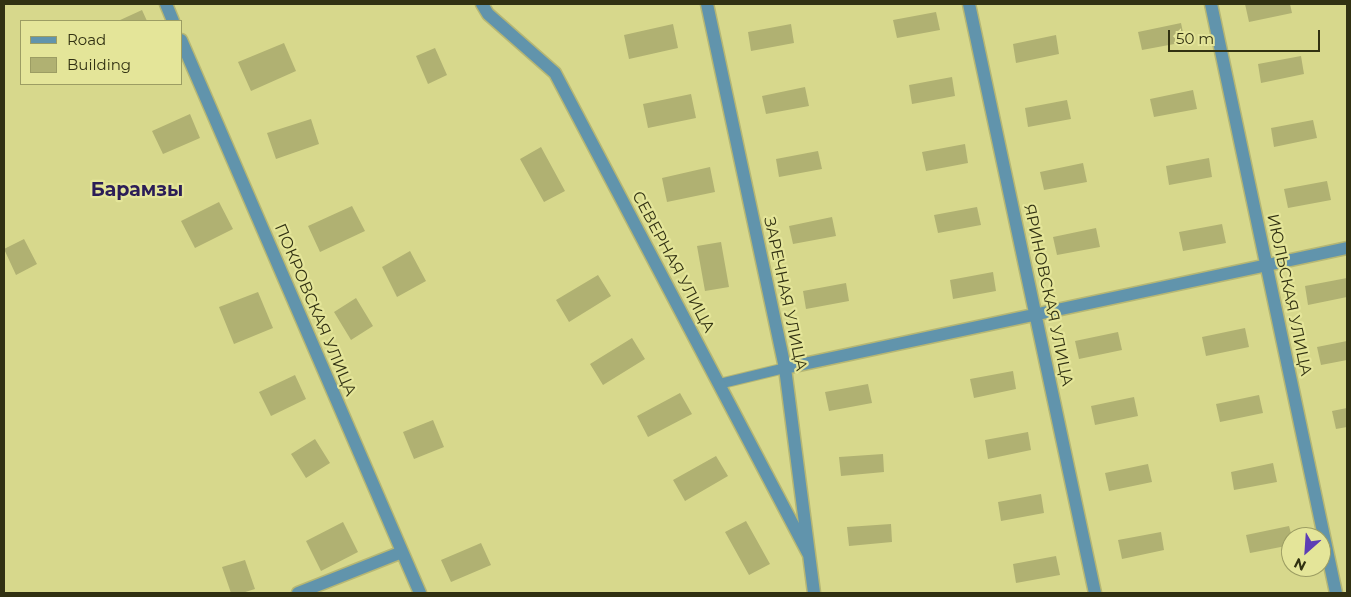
<!DOCTYPE html>
<meta charset="utf-8">
<style>
body{margin:0}
#map{position:relative;width:1351px;height:597px;overflow:hidden;background:#d7d88c;font-family:Montserrat,sans-serif}
canvas{display:block}
.frame{position:absolute;inset:0;border:5px solid #313112;pointer-events:none}
.legend{position:absolute;left:20px;top:20px;width:162px;height:65px;box-sizing:border-box;background:#e4e599;border:1px solid #9c9d63;margin:0;padding:6px 9px;list-style:none;font-size:15px;color:#313112}
.legend li{display:flex;align-items:center;gap:10px;height:25px}
.legend b{width:25px;border:1px solid #9c9d63}
.north{position:absolute;left:1281px;top:527px;width:50px;height:50px;box-sizing:border-box;background:#e4e599;border:1px solid #9c9d63;border-radius:50%;rotate:206deg;font-size:14px;font-weight:700;line-height:20px;text-align:center;color:#313112}
.north::after{content:'';display:block;margin:auto;width:18px;height:22px;background:#5c3db5;clip-path:polygon(50% 0,100% 100%,50% 72%,0 100%)}
.scale{position:absolute;left:1168px;top:30px;width:152px;height:22px;box-sizing:border-box;border:2px solid #313112;border-top:0;padding-left:6px;font-size:15px;line-height:18px;white-space:nowrap;color:#313112;-webkit-text-stroke:4px #e4e599;paint-order:stroke}
</style>
<div id="map">
<canvas width="1351" height="597"></canvas>
<div class="frame"></div>
<ul class="legend">
<li><b style="height:6px;background:#6194ac"></b>Road</li>
<li><b style="height:14px;background:#b0b172"></b>Building</li>
</ul>
<div class="north">N</div>
<div class="scale">50 m</div>
</div>
<script>
const g = document.querySelector('canvas').getContext('2d');
g.lineJoin = 'round';
function paint(path, color) { g.fillStyle = color; g.fill(path, 'evenodd'); }
const toPath = rows => new Path2D(rows.map(r => 'M' + r).join(''));
function strokePath(path, color, width, dash) { g.strokeStyle = color; g.lineWidth = width; g.lineCap = dash ? 'butt' : 'round'; g.setLineDash(dash || []); g.stroke(path); }
function write(font, color, halo, rows, align = 'center') {
  g.font = font + ' Montserrat,sans-serif'; g.lineWidth = 4.5; g.setLineDash([]); g.textBaseline = 'middle'; g.strokeStyle = halo; g.fillStyle = color; for (const [text, x, y, turn = 0] of rows) {
    g.save(); g.translate(x, y); g.rotate((+turn || 0) * Math.PI / 180); g.textAlign = isNaN(turn) ? turn : align; if (halo) g.strokeText(text, 0, 0); g.fillText(text, 0, 0); g.restore();
  }
}
paint(toPath([
 [1245,4,1290,4,1292,13,1249,22],
 [142,10,147,21,118,21],
 [936,12,940,30,897,38,893,20],
 [1181,23,1185,42,1142,50,1138,32],
 [673,24,678,48,629,59,624,35],
 [791,24,794,43,751,51,748,32],
 [1056,35,1059,54,1016,63,1013,44],
 [284,43,296,71,251,91,238,62],
 [435,48,447,75,428,84,416,56],
 [1301,56,1304,74,1261,83,1258,64],
 [952,77,955,96,912,104,909,85],
 [805,87,809,106,766,114,762,96],
 [1193,90,1197,109,1154,117,1150,99],
 [691,94,696,118,648,128,643,104],
 [1067,100,1071,119,1028,127,1025,108],
 [190,114,200,138,163,154,152,131],
 [311,119,319,144,276,159,267,133],
 [1313,120,1317,138,1274,147,1271,128],
 [965,144,968,163,926,171,922,152],
 [541,147,565,191,544,202,520,159],
 [818,151,822,169,779,177,776,159],
 [1209,158,1212,177,1169,185,1166,166],
 [1083,163,1087,182,1044,190,1040,172],
 [710,167,715,192,667,202,662,178],
 [1327,181,1331,200,1288,208,1284,189],
 [219,202,233,229,195,248,181,221],
 [352,206,365,231,320,252,308,226],
 [977,207,981,225,938,233,934,215],
 [832,217,836,236,793,244,789,226],
 [1222,224,1226,243,1183,251,1179,232],
 [1096,228,1100,247,1057,255,1053,237],
 [24,239,37,264,16,275,4,249],
 [721,242,729,287,705,291,697,246],
 [410,251,426,281,397,297,382,267],
 [993,272,996,291,953,299,950,280],
 [598,275,611,296,569,322,556,300],
 [1347,278,1347,297,1308,305,1305,286],
 [846,283,849,301,806,309,803,291],
 [258,292,273,328,234,344,219,307],
 [356,298,373,326,351,340,334,312],
 [1245,328,1249,347,1206,356,1202,337],
 [1118,332,1122,350,1079,359,1075,341],
 [632,338,645,359,603,385,590,364],
 [1347,341,1347,360,1321,365,1317,347],
 [1013,371,1016,389,974,398,970,379],
 [295,375,306,399,271,416,259,392],
 [868,384,872,403,829,411,825,392],
 [680,393,692,414,648,437,637,416],
 [1259,395,1263,413,1220,422,1216,404],
 [1134,397,1138,416,1095,425,1091,406],
 [1347,408,1347,427,1336,429,1332,411],
 [433,420,444,447,414,459,403,432],
 [1028,432,1031,450,988,459,985,440],
 [315,439,330,463,306,478,291,454],
 [883,454,884,472,841,476,839,457],
 [716,456,728,476,685,501,673,480],
 [1273,463,1277,482,1234,490,1231,472],
 [1148,464,1152,482,1109,491,1105,473],
 [1041,494,1044,513,1001,521,998,502],
 [746,521,770,564,749,575,725,532],
 [343,522,358,552,321,571,306,541],
 [891,524,892,542,849,546,847,527],
 [1289,526,1292,537,1291,545,1250,553,1246,535],
 [1161,532,1164,550,1122,559,1118,540],
 [481,543,491,565,451,582,441,560],
 [1056,556,1060,575,1016,583,1013,564],
 [245,560,255,589,242,593,231,593,222,567]
]), '#b0b172');
const service = toPath([
 [719,384,785,368]
]);
const minor = toPath([
 [166,4,173,21],
 [482,4,488,14,555,73,809,555],
 [707,4,785,368,814,593],
 [969,4,1095,593],
 [1211,4,1336,593],
 [181,40,420,593],
 [785,368,1347,248],
 [298,593,402,552]
]);
strokePath(service, '#b6b774', 12);
strokePath(minor, '#b6b774', 15);
strokePath(service, '#6194ac', 10);
strokePath(minor, '#6194ac', 12);
write('16px', '#313112', '#e4e599', [
 ["СЕВЕРНАЯ УЛИЦА",673,262,62],
 ["ЗАРЕЧНАЯ УЛИЦА",785,294,78],
 ["ЯРИНОВСКАЯ УЛИЦА",1048,295,78],
 ["ИЮЛЬСКАЯ УЛИЦА",1289,295,78],
 ["ПОКРОВСКАЯ УЛИЦА",315,310,67]
]);
write('bold 19px', '#2b1d57', '#e4e599', [
 ["Барамзы",137,190]
]);
</script>
